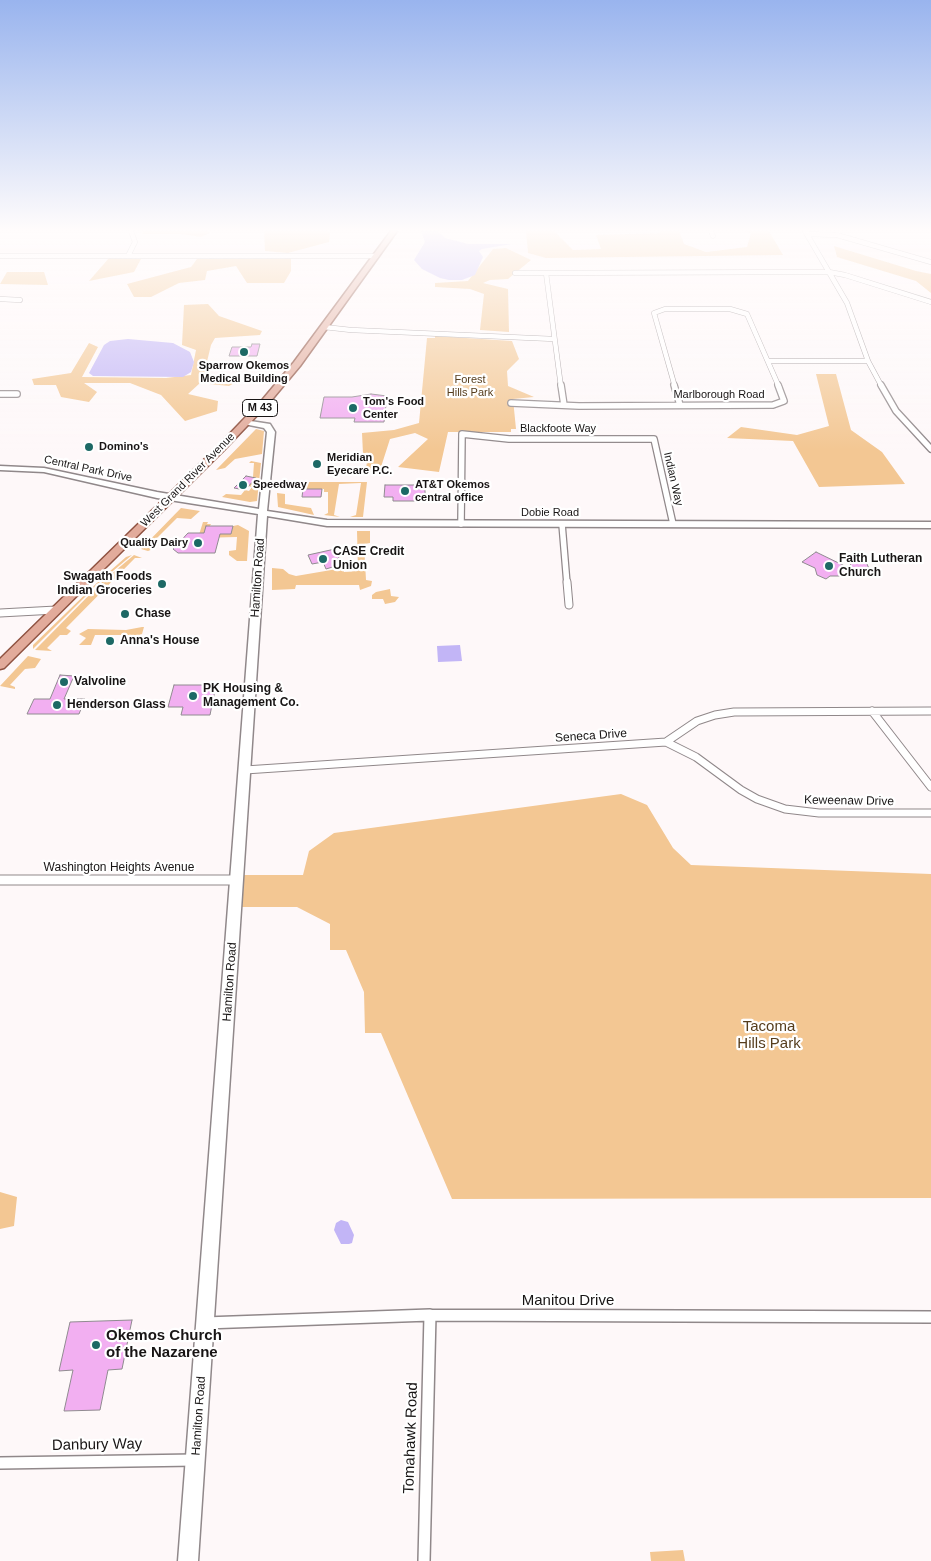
<!DOCTYPE html>
<style>
body{margin:0}
canvas{display:block;background:#fef8f9}
</style>
<canvas width="931" height="1561"></canvas>
<script>
const g = document.querySelector('canvas').getContext('2d');
g.lineJoin = 'round';
function paint(path, color) { g.fillStyle = color; g.fill(path, 'evenodd'); }
const toPath = rows => new Path2D(rows.map(r => 'M' + r).join(''));
function strokePath(path, color, width, dash) { g.strokeStyle = color; g.lineWidth = width; g.lineCap = dash ? 'butt' : 'round'; g.setLineDash(dash || []); g.stroke(path); }
function write(font, color, halo, rows, align = 'center') {
  g.font = font + ' Helvetica,sans-serif'; g.lineWidth = 4.5; g.setLineDash([]); g.textBaseline = 'middle'; g.strokeStyle = halo; g.fillStyle = color; for (const [text, x, y, turn = 0] of rows) {
    g.save(); g.translate(x, y); g.rotate((+turn || 0) * Math.PI / 180); g.textAlign = isNaN(turn) ? turn : align; if (halo) g.strokeText(text, 0, 0); g.fillText(text, 0, 0); g.restore();
  }
}
paint(toPath([
 [143,231,206,231,211,232,201,237,181,234,142,234],
 [264,231,327,231,330,233,329,242,288,253,265,251],
 [526,231,554,231,573,250,601,249,596,235,660,233,660,231,679,231,684,244,706,252,747,247,751,233,744,231,769,231,783,255,546,258,528,253],
 [834,246,916,271,931,274,931,293,916,281,837,257],
 [506,248,531,260,508,279,490,280,483,283,508,289,509,332,480,330,484,294,470,289,435,287,435,283,468,281,493,249],
 [109,258,141,259,134,272,89,281],
 [291,258,291,271,284,283,247,283,236,266,207,271,205,280,179,283,151,297,134,297,127,284,191,267,197,259],
 [7,272,44,272,48,285,0,284],
 [208,304,219,316,262,331,260,335,215,338,211,345,204,374,211,380,236,382,229,386,200,383,188,394,218,401,217,411,185,421,161,395,130,383,84,383,97,392,89,402,61,397,56,385,34,385,32,379,71,373,89,343,98,347,82,377,166,378,191,375,196,350,182,345,184,305],
 [435,336,512,341,519,359,507,371,508,386,534,397,513,399,516,429,511,429,511,432,448,432,439,472,398,467,428,439,415,433,390,439,381,467,365,474,368,456,363,454,362,433,394,430,419,423,427,338,435,338],
 [816,374,836,374,851,430,882,452,905,484,819,487,793,441,727,438,741,427,797,435,829,426],
 [256,429,264,431,262,454,235,459,225,468,216,470],
 [251,461,261,463,257,501,250,502,222,497,226,494,241,495,245,490,249,491,252,487,248,486,256,478,253,477,254,463,249,463],
 [277,482,367,482,363,517,350,517,356,515,361,483,339,484,334,515,340,517,324,515,328,513,328,492,324,492,324,489,277,489],
 [277,493,285,494,285,504,311,508,314,515,278,507],
 [181,508,200,511,191,519,177,518,149,546,155,548,153,549,148,551,141,549],
 [203,522,208,522,207,524,211,524,205,534,231,534,233,526,238,525,249,531,247,561,237,561,229,555,229,551,236,550,237,537,198,538],
 [357,531,370,531,370,543,364,544,366,580,372,581,371,586,360,590,359,585,296,585,295,589,272,590,272,568,283,569,289,574,296,576,343,568,344,572,358,571],
 [132,555,101,581,33,649,33,645,101,579,126,557],
 [134,555,142,558,135,558,66,628,71,631,67,635,60,635,47,648,52,651,35,650,103,581],
 [390,589,391,596,399,597,395,602,385,604,383,599,372,599,372,595,376,592],
 [142,627,144,627,142,634,139,635,95,635,91,645,79,645,86,638,79,634,88,629,126,630],
 [28,656,41,659,35,668,25,669,10,685,15,687,15,689,0,686],
 [621,794,647,805,673,848,691,865,931,874,931,1198,452,1199,381,1033,365,1033,364,992,346,950,330,950,330,924,297,907,242,907,244,875,303,875,309,851,334,833],
 [0,1192,17,1197,14,1226,0,1229],
 [683,1550,685,1561,651,1561,650,1552]
]), '#f3c793');
paint(toPath([
 [421,231,438,231,445,238,468,244,512,244,482,249,479,251,483,257,475,275,462,280,449,280,440,278,422,269,414,260,425,242],
 [128,339,173,343,190,352,194,362,191,372,183,377,93,376,89,373,104,345,110,341],
 [460,645,462,661,438,662,437,646],
 [341,1220,348,1222,354,1235,352,1243,349,1244,341,1244,334,1230,336,1223]
]), '#c2b5f6');
const building = toPath([
 [252,344,260,344,257,356,229,356,232,347,251,347,252,344],
 [371,394,387,396,384,422,354,422,355,418,320,418,324,397,352,397,371,394],
 [246,476,256,478,245,490,234,488,246,476],
 [385,485,425,485,425,497,416,497,416,501,393,501,393,497,384,497,385,485],
 [303,489,322,489,321,497,302,497,303,489],
 [206,526,233,526,231,534,220,534,215,553,178,553,173,549,188,533,204,533,206,526],
 [335,549,339,558,333,560,336,566,326,569,323,562,312,564,308,555,335,549],
 [816,552,853,570,847,557,864,557,870,571,868,571,869,574,863,574,865,576,830,576,826,579,817,575,815,568,802,562,816,552],
 [60,675,74,676,64,699,85,699,79,714,27,714,34,699,50,699,60,675],
 [174,685,206,685,205,690,215,690,210,715,181,715,183,707,168,707,174,685],
 [132,1320,122,1369,108,1370,100,1410,64,1411,73,1370,59,1371,70,1322,132,1320]
]);
paint(building, '#f2aff1');
strokePath(building, '#908b90', 1);
const streetFar4 = toPath([
 [711,231,713,236],
 [805,231,847,303,868,361,882,387],
 [807,234,837,235,931,262],
 [0,256,376,256],
 [128,256,135,242,131,231],
 [515,273,829,272,845,275,931,302],
 [546,273,561,387],
 [0,299,20,300],
 [324,327,351,330,554,339],
 [768,361,868,361],
 [675,387,654,313,665,309,730,309,747,314,779,387]
]);
const streetFar3 = toPath([
 [561,385,564,405],
 [674,385,680,405],
 [881,385,896,411,931,449],
 [0,394,17,394],
 [511,403,579,406,773,405,784,401,778,385],
 [461,524,462,434,509,439,654,439,673,524],
 [562,524,567,584]
]);
const streetFar2 = toPath([
 [567,582,569,605],
 [0,613,56,610],
 [872,711,931,787],
 [666,742,696,757,741,790,757,799,785,809,819,813,931,813],
 [245,770,666,742,697,721,715,715,734,712,931,711]
]);
const streetFar1 = toPath([
 [0,880,237,880]
]);
const street = toPath([
 [205,1323,430,1315,931,1317],
 [0,1463,195,1460],
 [424,1561,430,1315]
]);
const secondary = toPath([
 [244,420,270,424,275,432,267,511,327,520,931,522,931,528,327,526,267,516,198,1561,178,1561,258,514,157,498,44,472,0,470,0,466,44,468,157,492,259,509,267,432,264,428,244,424,244,420]
]);
const primary = toPath([
 [391,231,397,231,300,366,269,403,224,450,4,668,0,669,0,659,218,446,263,399,294,362,391,231]
]);
strokePath(streetFar4, '#90888a', 5.5);
strokePath(streetFar3, '#90888a', 8);
strokePath(streetFar2, '#90888a', 9);
strokePath(streetFar1, '#90888a', 11);
strokePath(street, '#90888a', 14);
strokePath(secondary, '#90888a', 3);
strokePath(primary, '#8f5241', 3);
strokePath(streetFar4, '#fff', 4.5);
strokePath(streetFar3, '#fff', 5.5);
strokePath(streetFar2, '#fff', 7);
strokePath(streetFar1, '#fff', 9);
strokePath(street, '#fff', 11);
paint(secondary, '#fff');
paint(primary, '#e2ab9b');
const sky = g.createLinearGradient(0, 0, 0, 450);
sky.addColorStop(0, '#99b4ee');
sky.addColorStop(0.51, '#fffcfc');
sky.addColorStop(1, '#fffcfc00');
g.fillStyle = sky;
g.fillRect(0, 0, 931, 450);
for (const [x, y, r, color] of [
 [244,352,5,"#1d6965"],
 [353,408,5,"#1d6965"],
 [89,447,5,"#1d6965"],
 [317,464,5,"#1d6965"],
 [243,485,5,"#1d6965"],
 [405,491,5,"#1d6965"],
 [198,543,5,"#1d6965"],
 [323,559,5,"#1d6965"],
 [829,566,5,"#1d6965"],
 [162,584,5,"#1d6965"],
 [125,614,5,"#1d6965"],
 [110,641,5,"#1d6965"],
 [64,682,5,"#1d6965"],
 [193,696,5,"#1d6965"],
 [57,705,5,"#1d6965"],
 [96,1345,5,"#1d6965"]
]) { const dot = new Path2D(); dot.arc(x, y, r, 0, 2 * Math.PI); g.fillStyle = color; g.fill(dot); strokePath(dot, '#fff', 2); }
write('bold 11px', '#181515', '#fff', [
 ["Sparrow Okemos",244,366,"center"],
 ["Medical Building",244,379,"center"],
 ["Tom's Food",363,402],
 ["Center",363,415],
 ["Domino's",99,447],
 ["Meridian",327,458],
 ["Eyecare P.C.",327,471],
 ["Speedway",253,485],
 ["AT&T Okemos",415,485],
 ["central office",415,498],
 ["Quality Dairy",188,543,"right"]
], 'left');
write('11px', '#563d1d', '#fff', [
 ["Forest",470,380],
 ["Hills Park",470,393]
]);
write('11px', '#181515', '#fff', [
 ["Marlborough Road",719,395],
 ["Blackfoote Way",558,429],
 ["Central Park Drive",88,469,12],
 ["Indian Way",673,479,77],
 ["West Grand River Avenue",188,480,-45],
 ["Dobie Road",550,513]
]);
for (const [x, y, w] of [
 [260,408,35]
]) { const box = new Path2D(); box.roundRect(x - w / 2, y - 8.5, w, 17, 4); g.fillStyle = '#fff'; g.fill(box); strokePath(box, '#181515', 1); }
write('bold 11px', '#181515', null, [
 ["M 43",260,408]
]);
write('bold 12px', '#181515', '#fff', [
 ["CASE Credit",333,552],
 ["Union",333,566],
 ["Faith Lutheran",839,559],
 ["Church",839,573],
 ["Swagath Foods",152,577,"right"],
 ["Indian Groceries",152,591,"right"],
 ["Chase",135,614],
 ["Anna's House",120,641],
 ["Valvoline",74,682],
 ["PK Housing &",203,689],
 ["Management Co.",203,703],
 ["Henderson Glass",67,705]
], 'left');
write('12px', '#181515', '#fff', [
 ["Hamilton Road",258,578,-86],
 ["Seneca Drive",591,736,-4],
 ["Keweenaw Drive",849,801,1],
 ["Washington Heights Avenue",119,868],
 ["Hamilton Road",230,982,-86],
 ["Hamilton Road",199,1416,-86]
]);
write('15px', '#563d1d', '#fff', [
 ["Tacoma",769,1027],
 ["Hills Park",769,1044]
]);
write('15px', '#181515', '#fff', [
 ["Manitou Drive",568,1301],
 ["Tomahawk Road",411,1438,-88],
 ["Danbury Way",97,1445,-1]
]);
write('bold 15px', '#181515', '#fff', [
 ["Okemos Church",106,1336],
 ["of the Nazarene",106,1353]
], 'left');
</script>
